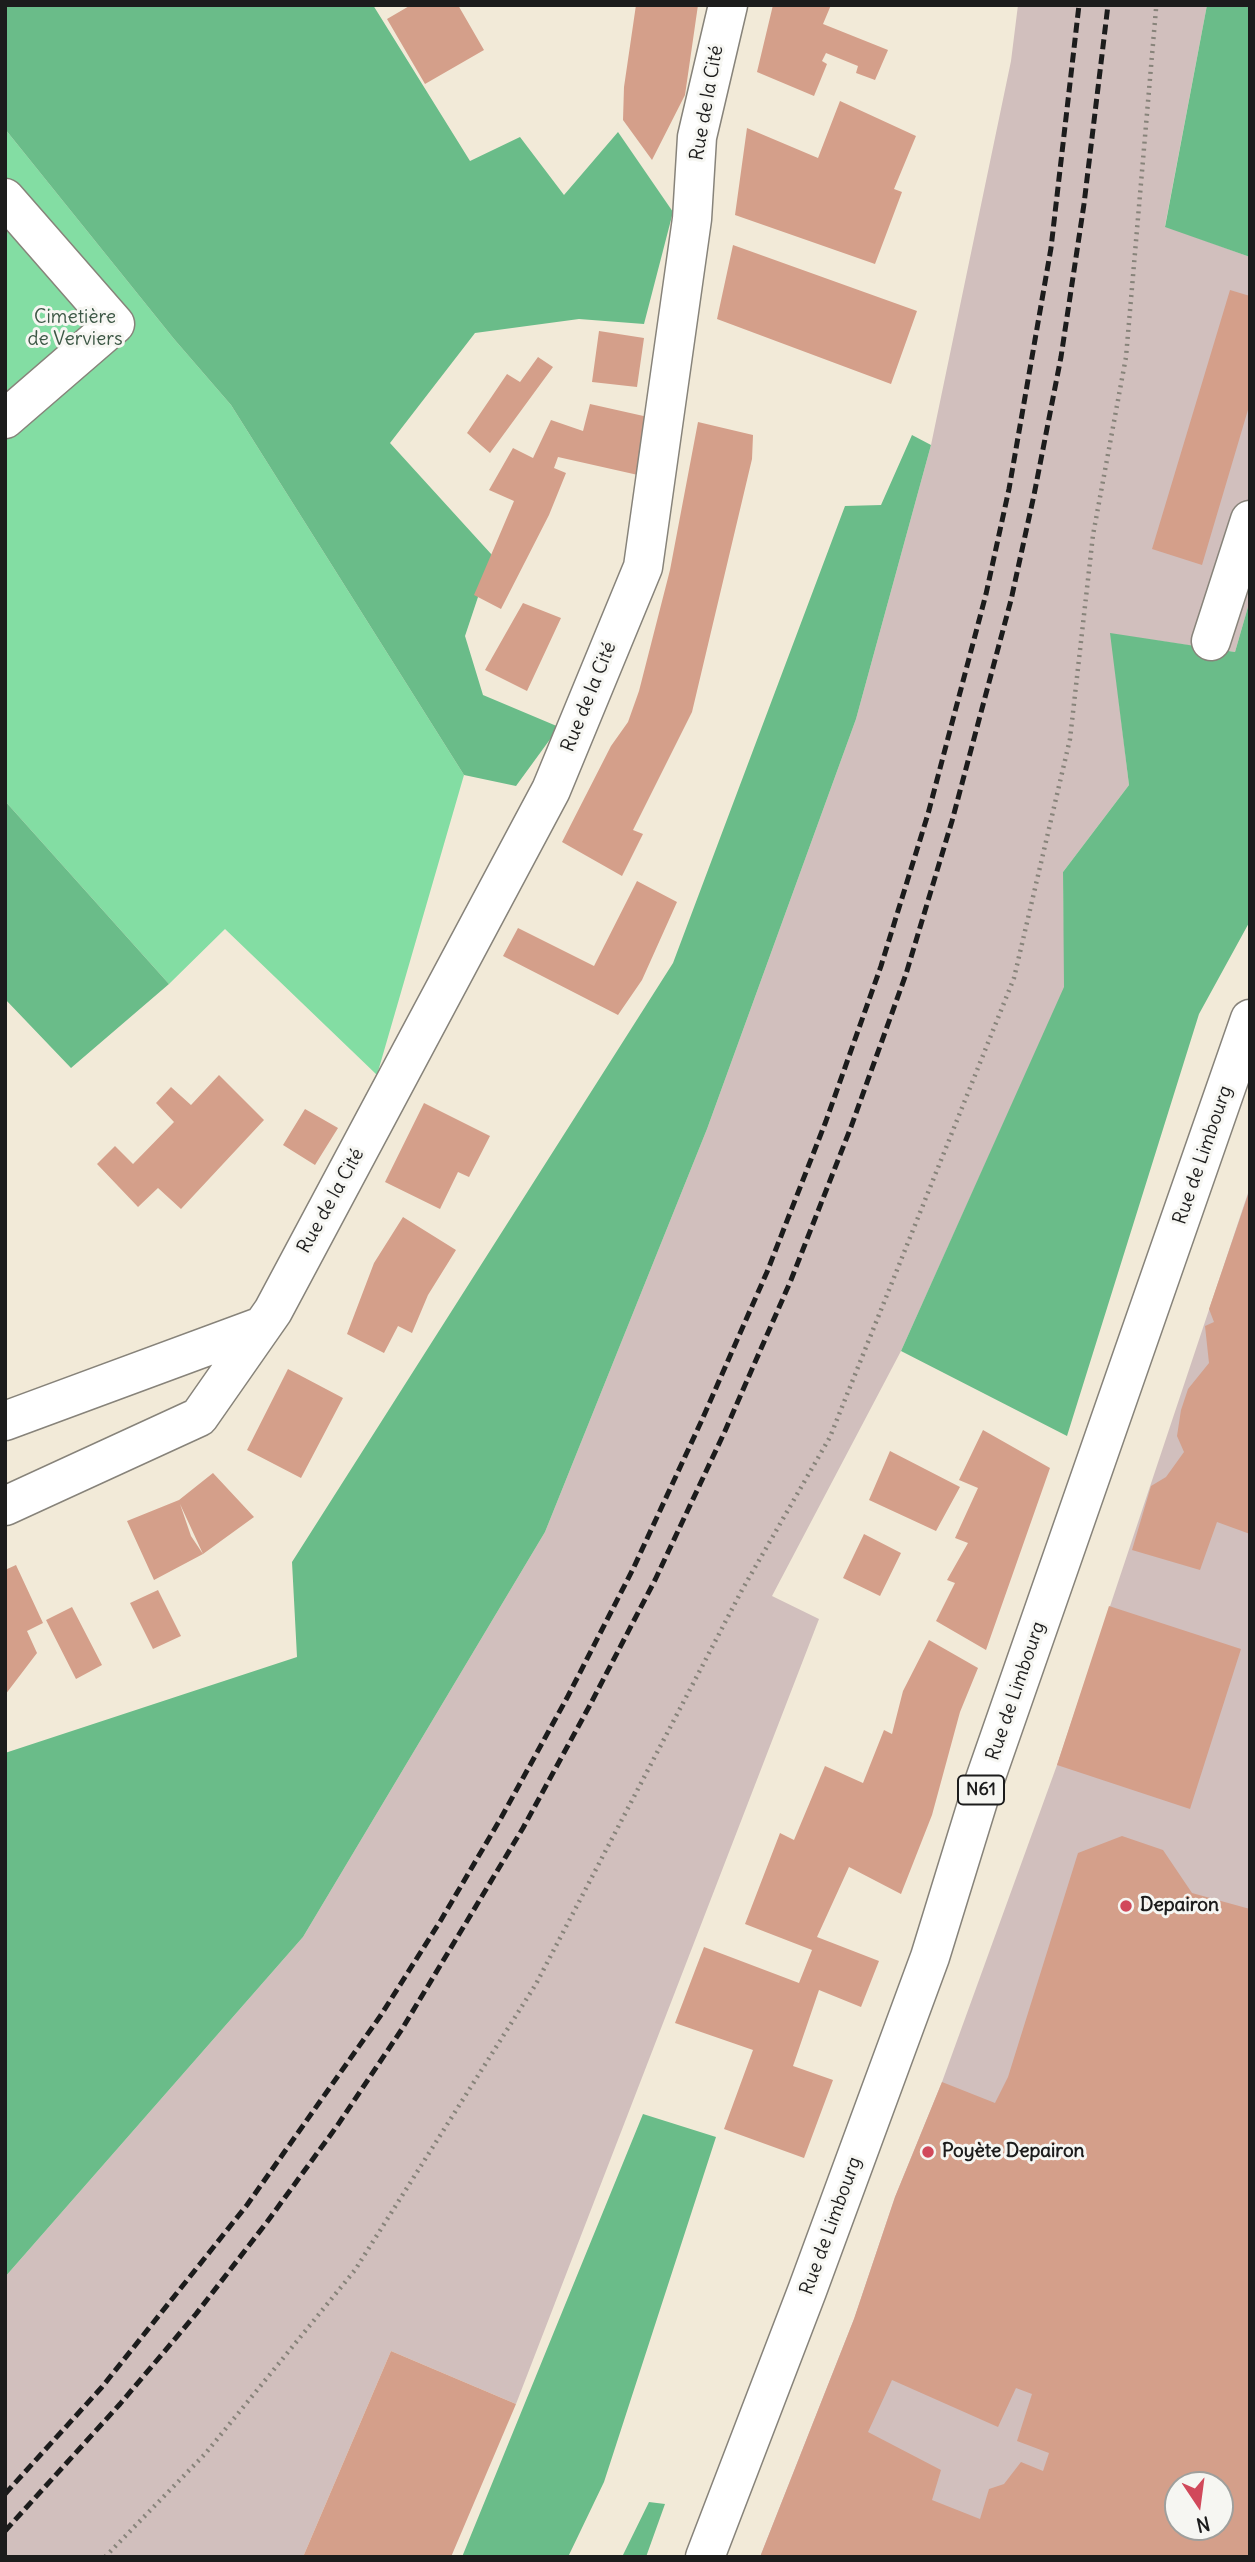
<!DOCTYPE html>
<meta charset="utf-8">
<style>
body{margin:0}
#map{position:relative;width:1255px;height:2562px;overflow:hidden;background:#f2ead8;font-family:Delius,sans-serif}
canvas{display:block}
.frame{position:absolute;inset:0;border:7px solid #1c1c1c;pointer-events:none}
.north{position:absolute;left:1164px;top:2471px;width:70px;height:70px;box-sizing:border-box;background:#f6f6f2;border:2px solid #9f9f9c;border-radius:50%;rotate:167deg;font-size:19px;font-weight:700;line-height:28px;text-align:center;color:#1c1c1c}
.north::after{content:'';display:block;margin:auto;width:24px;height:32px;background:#d1495b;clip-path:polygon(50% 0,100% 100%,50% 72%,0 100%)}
</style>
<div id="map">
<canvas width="1255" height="2562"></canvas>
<div class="frame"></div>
<div class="north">N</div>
</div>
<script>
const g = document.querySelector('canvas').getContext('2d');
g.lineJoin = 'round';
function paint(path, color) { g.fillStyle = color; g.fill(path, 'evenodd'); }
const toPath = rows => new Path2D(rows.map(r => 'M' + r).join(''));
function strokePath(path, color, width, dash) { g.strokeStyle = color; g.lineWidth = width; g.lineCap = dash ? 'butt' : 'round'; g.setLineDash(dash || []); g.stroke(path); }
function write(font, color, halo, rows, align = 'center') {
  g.font = font + ' Delius,sans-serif'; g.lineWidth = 6; g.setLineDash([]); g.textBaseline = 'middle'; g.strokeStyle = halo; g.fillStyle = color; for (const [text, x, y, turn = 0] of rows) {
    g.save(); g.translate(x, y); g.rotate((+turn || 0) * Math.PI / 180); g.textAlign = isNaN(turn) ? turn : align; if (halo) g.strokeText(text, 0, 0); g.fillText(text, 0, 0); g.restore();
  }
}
paint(toPath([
 [1018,5,1207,5,1165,226,1250,257,1250,600,1235,652,1111,634,1129,785,1063,872,1065,987,901,1351,772,1596,819,1619,516,2404,391,2351,303,2557,5,2557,5,2277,303,1937,545,1532,707,1129,856,719,931,445,1011,61],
 [1250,1187,1250,2557,760,2557,854,2319,895,2197,942,2082,1057,1765],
 [1178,2485,1220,2485,1220,2527,1178,2527]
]), '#d1bfbd');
paint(toPath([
 [5,129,174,339,231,405,464,775,377,1075,225,929,169,984,5,801]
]), '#83dda3');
paint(toPath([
 [5,5,373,5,470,161,520,137,564,195,618,132,673,212,644,324,579,319,475,333,390,443,492,555,465,636,483,695,559,727,516,786,464,775,231,405,174,339,5,129],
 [1207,5,1250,5,1250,257,1165,227],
 [912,435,931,445,856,719,707,1129,545,1532,303,1937,5,2277,5,1753,297,1657,292,1562,673,963,845,506,881,505],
 [1250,600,1250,921,1199,1014,1067,1436,901,1351,1064,987,1063,872,1129,785,1110,633,1235,652],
 [5,801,169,984,71,1068,5,999],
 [643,2114,716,2137,604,2482,568,2557,462,2557],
 [649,2502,665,2504,646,2557,622,2557]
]), '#6abc89');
paint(toPath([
 [411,5,458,5,484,50,425,84,387,19],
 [636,5,698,5,685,95,652,160,623,120,624,87],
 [773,5,831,5,823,24,888,50,875,80,856,73,858,66,826,53,822,61,827,64,814,96,757,72],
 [840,101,916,136,894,189,902,192,875,264,735,215,747,128,818,158],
 [733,245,917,311,891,384,717,319],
 [1230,290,1250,296,1250,403,1202,565,1152,549],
 [599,331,644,338,637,387,592,382],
 [538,357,553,367,490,453,467,433,507,374,520,382],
 [590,404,648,417,638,475,558,457,554,468,566,473,549,515,501,609,474,595,514,501,489,490,513,448,533,458,551,420,583,431],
 [698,422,753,435,752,459,692,712,633,830,643,834,622,876,562,842,611,746,628,722,639,691,670,570],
 [523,603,561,618,527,691,485,670],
 [637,881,677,902,642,980,618,1015,503,956,518,928,594,966],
 [219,1075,264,1120,181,1209,158,1188,138,1207,97,1164,115,1146,133,1164,174,1122,156,1103,171,1087,191,1105],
 [424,1103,490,1136,469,1177,458,1172,440,1209,385,1182],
 [305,1109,338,1128,315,1165,283,1145],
 [1250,1189,1250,1534,1217,1522,1200,1570,1132,1550,1151,1486,1166,1477,1184,1452,1177,1436,1181,1410,1188,1389,1209,1363,1205,1326,1214,1322,1209,1309],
 [403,1217,456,1250,428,1295,412,1333,398,1326,384,1353,347,1334,374,1263],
 [288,1369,343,1398,301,1478,247,1450],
 [983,1430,1050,1468,986,1650,936,1621,955,1583,947,1580,968,1543,955,1538,978,1488,959,1480],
 [890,1451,960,1487,936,1531,869,1500],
 [213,1473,254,1517,203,1554,180,1504,191,1536,203,1554,154,1580,127,1521,179,1500],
 [864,1534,901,1553,880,1596,843,1578],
 [16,1565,43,1623,27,1631,37,1653,5,1695,5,1570],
 [158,1590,181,1636,153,1649,130,1603],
 [1109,1606,1241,1649,1190,1809,1057,1765],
 [72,1607,102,1665,76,1679,46,1620],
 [929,1640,978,1668,960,1712,932,1815,901,1894,849,1867,817,1937,879,1961,861,2007,819,1990,793,2066,833,2080,804,2158,724,2129,753,2050,675,2023,704,1947,799,1983,812,1950,745,1924,780,1833,794,1840,825,1766,863,1783,884,1730,892,1734,903,1691],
 [1122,1836,1163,1850,1192,1893,1250,1909,1250,2557,760,2557,854,2319,895,2197,942,2082,995,2103,1008,2077,1078,1853],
 [892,2380,998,2427,1016,2388,1032,2394,1017,2441,1049,2453,1043,2471,1021,2462,1004,2484,989,2489,980,2519,932,2500,941,2470,868,2432],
 [1178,2485,1220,2485,1220,2527,1178,2527],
 [391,2351,516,2404,451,2557,303,2557]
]), '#d49f8a');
const minor = toPath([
 [5,198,115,324,5,419],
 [1211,641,1250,520],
 [5,1421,262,1326],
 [5,1506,199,1417,273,1311,551,790,643,567,692,219,697,137,728,5]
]);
const major = toPath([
 [705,2557,807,2291,930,1957,982,1788,1250,1019]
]);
strokePath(minor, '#87837a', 41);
strokePath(major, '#87837a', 41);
strokePath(toPath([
 [105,2557,205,2454,355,2270,536,1984,742,1590,830,1437,1014,978,1070,739,1093,535,1126,357,1156,9]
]), '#87837a', 4.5, [2, 5]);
strokePath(minor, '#fff', 38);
strokePath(major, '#fff', 38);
strokePath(toPath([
 [5,2494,102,2387,247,2205,381,2015,441,1920,501,1818,568,1696,633,1569,701,1422,767,1272,826,1121,881,966,928,814,986,594,1009,489,1051,248,1079,5],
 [5,2531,120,2404,196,2314,267,2222,337,2126,402,2029,523,1828,590,1705,655,1580,725,1431,791,1280,851,1127,906,974,952,821,1011,600,1034,495,1061,357,1084,204,1108,5]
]), '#1c1c1c', 5, [10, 5]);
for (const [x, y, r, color] of [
 [1126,1906,7,"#d1495b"],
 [928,2152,7,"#d1495b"]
]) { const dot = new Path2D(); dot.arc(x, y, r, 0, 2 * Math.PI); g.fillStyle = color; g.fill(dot); strokePath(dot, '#f6f6f2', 2.5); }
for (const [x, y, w] of [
 [981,1790,46]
]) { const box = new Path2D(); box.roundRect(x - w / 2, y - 14.5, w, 29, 5); g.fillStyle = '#f6f6f2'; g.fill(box); strokePath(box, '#1c1c1c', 2); }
write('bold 18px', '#1c1c1c', null, [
 ["N61",981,1790]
]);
write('19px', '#1c1c1c', '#f6f6f2', [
 ["Rue de la Cité",707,103,-80],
 ["Rue de la Cité",589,697,-68],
 ["Rue de Limbourg",1203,1155,-71],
 ["Rue de la Cité",331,1201,-61],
 ["Rue de Limbourg",1016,1691,-71],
 ["Rue de Limbourg",831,2226,-70]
]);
write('19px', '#3b5644', '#f6f6f2', [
 ["Cimetière",75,318],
 ["de Verviers",75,340]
]);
write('bold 19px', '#1c1c1c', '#f6f6f2', [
 ["Depairon",1140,1906],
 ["Poyète Depairon",942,2152]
], 'left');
</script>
